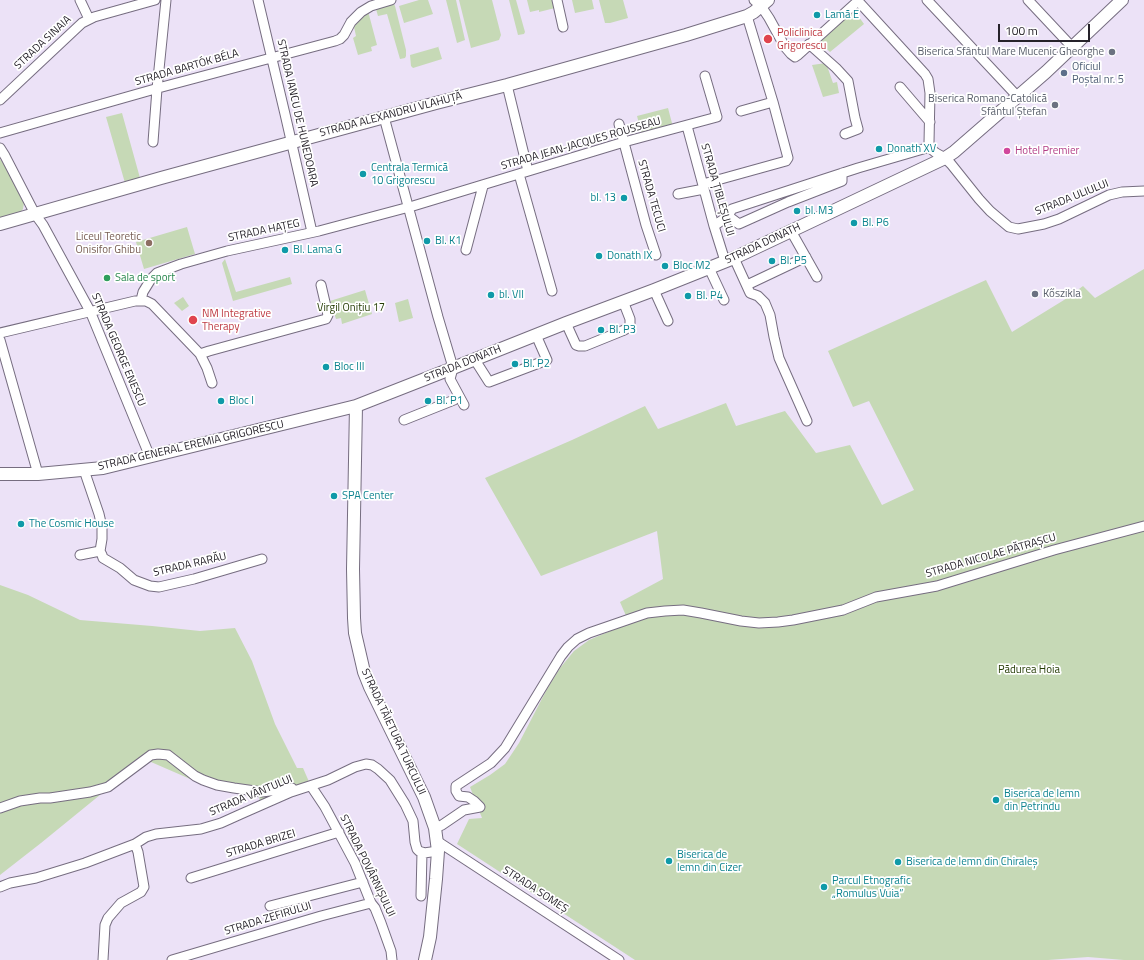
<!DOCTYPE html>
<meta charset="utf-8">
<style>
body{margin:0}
#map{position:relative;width:1144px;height:960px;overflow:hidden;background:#ece2f7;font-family:"Titillium Web",sans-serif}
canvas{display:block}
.scale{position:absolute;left:998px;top:24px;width:92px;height:18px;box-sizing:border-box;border:2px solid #26222a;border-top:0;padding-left:5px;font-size:12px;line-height:14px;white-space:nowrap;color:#26222a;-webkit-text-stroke:3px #fff;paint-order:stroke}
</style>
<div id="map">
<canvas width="1144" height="960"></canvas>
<div class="scale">100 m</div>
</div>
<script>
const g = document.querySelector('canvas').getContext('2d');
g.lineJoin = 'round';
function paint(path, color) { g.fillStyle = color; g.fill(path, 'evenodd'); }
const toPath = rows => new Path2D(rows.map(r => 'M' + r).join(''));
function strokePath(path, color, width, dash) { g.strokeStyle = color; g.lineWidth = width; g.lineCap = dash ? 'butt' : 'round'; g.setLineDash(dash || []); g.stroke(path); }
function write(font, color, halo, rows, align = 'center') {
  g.font = font + ' "Titillium Web",sans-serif'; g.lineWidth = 3.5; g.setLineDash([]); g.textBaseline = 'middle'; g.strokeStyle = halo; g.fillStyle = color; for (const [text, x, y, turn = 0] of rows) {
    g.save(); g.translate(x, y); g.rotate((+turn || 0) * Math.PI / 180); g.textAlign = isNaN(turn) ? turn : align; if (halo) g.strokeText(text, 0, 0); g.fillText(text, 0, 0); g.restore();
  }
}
paint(toPath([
 [419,0,428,0,433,14,404,23,399,6],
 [446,0,456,0,465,40,457,43],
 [459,0,492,0,501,35,499,40,471,48],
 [509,0,516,0,525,32,524,34,518,35],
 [527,0,557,0,559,7,539,12,539,10,530,12],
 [572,0,592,0,594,9,575,13],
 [599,0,623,0,628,18,610,23,605,23],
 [391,3,394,4,395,6,406,50,406,56,405,58,400,59,387,14,378,16,376,9],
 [854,10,864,24,830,52,817,40],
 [368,11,377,45,371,47,372,51,358,55,353,38,356,36,354,27,351,28],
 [438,46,442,59,413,68,411,66,410,55,438,47],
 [826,63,833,83,837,82,839,93,823,97,812,65],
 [668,108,673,127,642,135,637,116],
 [122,113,140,178,125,183,106,117],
 [0,159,14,178,24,203,23,209,20,213,0,220],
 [187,227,195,254,144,269,136,242],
 [225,259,236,292,290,277,292,284,233,301,222,263],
 [1144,269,1144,960,1124,960,1088,957,1048,960,635,960,457,844,469,819,482,818,470,787,490,775,505,764,519,743,547,689,560,668,574,651,589,640,615,629,627,618,620,602,663,579,657,531,541,576,485,478,572,440,645,406,658,429,726,403,736,426,785,411,816,453,850,445,882,505,914,490,869,401,853,407,828,351,986,280,1012,332,1064,300,1083,286,1095,298],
 [365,290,372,314,342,324,341,318,336,319,330,301],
 [183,297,189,306,182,311,174,303],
 [408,299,413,318,399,322,395,303],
 [0,585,28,595,80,620,152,626,200,631,235,628,252,661,275,724,297,768,303,768,310,784,260,802,259,797,204,785,151,762,138,764,41,843,0,875]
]), '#c6d9b6');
const minor = toPath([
 [80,0,89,19],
 [258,0,285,114,312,232],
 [557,0,563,27],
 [754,0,761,6,769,18,785,47,791,54,795,57,798,55,858,1,925,74,928,79,930,93,929,143,931,149,936,153,945,158,951,164,979,199,990,211,1009,227,1018,229,1044,224,1059,219,1109,195,1122,192,1144,191],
 [927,0,1018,97],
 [1028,0,1073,48],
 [809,44,836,68,848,81,855,118,858,129,845,134],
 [507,85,528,171],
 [900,87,930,122],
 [0,100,82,23,94,17,155,0],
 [741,111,773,102],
 [384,117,438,317,452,364,453,368,450,379,464,405],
 [619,124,646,225,656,255],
 [687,126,714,226,725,261],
 [0,133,162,87,335,41,340,39,344,35,351,22,361,12,371,6,391,0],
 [153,142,157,89,166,0],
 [0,148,5,156,35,214,43,225,90,311,150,457],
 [519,174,552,291],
 [703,184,786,161,788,158,773,102,747,16],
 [678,194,704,189],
 [728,216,739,224,788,202,842,181,842,173],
 [714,226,728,216,732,209,858,168,930,147],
 [791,231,817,277],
 [466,250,483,186],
 [734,258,750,293,758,296,765,303,770,315,774,337,779,358,807,421],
 [709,268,724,300],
 [747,285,806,257],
 [654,290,668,321],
 [141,300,143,292,151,279,157,273,181,264,227,251,319,231,413,206,624,142,717,117,705,76],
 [566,323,576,345,579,346,585,346,622,331,630,327,630,319,623,301],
 [0,333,135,301,146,301,152,304,200,354,207,368,212,383],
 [0,340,38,474],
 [200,354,209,351,326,319,328,315,321,285],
 [475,360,489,382,547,360,536,335],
 [404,420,454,400],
 [84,470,99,514,102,527,102,539,100,551,102,555,103,558,120,568,134,580,150,586,159,587,194,579,262,559],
 [80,555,100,551],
 [311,786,325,807,355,863,371,903,375,908,381,923,391,951,392,960],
 [480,807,474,801,468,797,459,796,456,791,456,786,491,763,505,748,561,656,568,647,577,639,589,633,647,613,665,611,683,610,701,613,741,621,759,623,778,622,793,620,843,610,876,597,937,586,1054,550,1144,526],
 [0,808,20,801,40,798,50,798,90,792,108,787,151,755,158,754,168,755,195,776,203,780,217,785,234,788,262,792,292,788],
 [435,828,442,825,464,810,480,807],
 [437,841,619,960],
 [191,878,339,832],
 [0,887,10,883,36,878,85,863,135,844,146,837,156,834,201,829,221,823,241,814,291,792,328,780,355,767,366,764,372,765,378,769,390,780,405,804,413,821,415,842,417,849,419,851,424,853,438,851],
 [421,896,422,852],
 [270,906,363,882],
 [103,960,105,925,108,918,121,903,141,892,144,887,138,852,135,844],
 [172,960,321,916,371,903]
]);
const major = toPath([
 [0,224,161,178,436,103,507,85,686,35,747,16,754,12,768,0],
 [356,406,353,569,354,618,355,633,364,672,370,687,424,797,435,828,438,851,436,879,430,937,425,960],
 [0,474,38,474,103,468,356,406,453,368,566,323,654,290,734,258,791,231,945,158,954,152,1046,72,1122,0]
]);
strokePath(minor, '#766d80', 11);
strokePath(major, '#766d80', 14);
strokePath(minor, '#fff', 9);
strokePath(major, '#fff', 12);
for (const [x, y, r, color] of [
 [817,15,4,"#0f9aa8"],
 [768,39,5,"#e0444e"],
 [1112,52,4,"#6b7280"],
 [1064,73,4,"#5c6f8a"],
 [1055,105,4,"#6b7280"],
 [879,149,4,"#0f9aa8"],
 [1007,151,4,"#d1479c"],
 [363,174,4,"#0f9aa8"],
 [624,198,4,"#0f9aa8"],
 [797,211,4,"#0f9aa8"],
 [854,223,4,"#0f9aa8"],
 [427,241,4,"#0f9aa8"],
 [149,243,4,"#8d6e63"],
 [285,250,4,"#0f9aa8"],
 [599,256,4,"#0f9aa8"],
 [772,261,4,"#0f9aa8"],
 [665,266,4,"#0f9aa8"],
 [107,278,4,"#2e9e5b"],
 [1035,294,4,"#6b7280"],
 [491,295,4,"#0f9aa8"],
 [688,296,4,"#0f9aa8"],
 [193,320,5,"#e0444e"],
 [601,330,4,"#0f9aa8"],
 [515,364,4,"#0f9aa8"],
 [326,367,4,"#0f9aa8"],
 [221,401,4,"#0f9aa8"],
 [428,401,4,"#0f9aa8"],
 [334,496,4,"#0f9aa8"],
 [21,524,4,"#0f9aa8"],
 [996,800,4,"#0f9aa8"],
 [669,861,4,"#0f9aa8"],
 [898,862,4,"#0f9aa8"],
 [824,887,4,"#0f9aa8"]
]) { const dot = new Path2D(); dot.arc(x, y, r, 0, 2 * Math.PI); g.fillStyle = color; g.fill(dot); strokePath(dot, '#fff', 1.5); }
write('11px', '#0d838f', '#fff', [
 ["Lamă E",825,15],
 ["Donath XV",887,149],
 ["Centrala Termică",371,168],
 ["10 Grigorescu",371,181],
 ["bl. 13",616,198,"right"],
 ["bl. M3",805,211],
 ["Bl. P6",862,223],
 ["Bl. K1",435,241],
 ["Bl. Lama G",293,250],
 ["Donath IX",607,256],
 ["Bl. P5",780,261],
 ["Bloc M2",673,266],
 ["bl. VII",499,295],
 ["Bl. P4",696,296],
 ["Bl. P3",609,330],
 ["Bl. P2",523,364],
 ["Bloc III",334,367],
 ["Bloc I",229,401],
 ["Bl. P1",436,401],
 ["SPA Center",342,496],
 ["The Cosmic House",29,524],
 ["Biserica de lemn",1004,794],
 ["din Petrindu",1004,807],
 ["Biserica de",677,855],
 ["lemn din Cizer",677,868],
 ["Biserica de lemn din Chiraleș",906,862],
 ["Parcul Etnografic",832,881],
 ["„Romulus Vuia”",832,894]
], 'left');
write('11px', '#be3a42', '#fff', [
 ["Policlinica",777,33],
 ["Grigorescu",777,46],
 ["NM Integrative",202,314],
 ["Therapy",202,327]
], 'left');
write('11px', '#26222a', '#fff', [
 ["STRADA SINAIA",43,43,-43],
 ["STRADA BARTÓK BÉLA",187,68,-16],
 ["STRADA IANCU DE HUNEDOARA",297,113,77],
 ["STRADA ALEXANDRU VLAHUȚĂ",391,115,-15],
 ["STRADA JEAN-JACQUES ROUSSEAU",581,144,-16],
 ["STRADA ȚIBLEȘULUI",717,190,74],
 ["STRADA TECUCI",651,196,74],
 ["STRADA ULIULUI",1072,198,-22],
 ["STRADA HAȚEG",264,231,-12],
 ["STRADA DONATH",763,244,-25],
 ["STRADA GEORGE ENESCU",118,350,67],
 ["STRADA DONATH",463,364,-22],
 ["STRADA GENERAL EREMIA GRIGORESCU",191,446,-13],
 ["STRADA NICOLAE PĂTRAȘCU",991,556,-16],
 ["STRADA RARĂU",190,565,-13],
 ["STRADA TĂIETURA TURCULUI",393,732,65],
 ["STRADA VÂNTULUI",251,796,-23],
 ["STRADA BRIZEI",261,844,-17],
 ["STRADA POVÂRNIȘULUI",367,866,64],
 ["STRADA SOMEȘ",535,890,33],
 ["STRADA ZEFIRULUI",268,919,-17]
]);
write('11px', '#5b616d', '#fff', [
 ["Biserica Sfântul Mare Mucenic Gheorghe",1104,52],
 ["Biserica Romano-Catolică",1047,99],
 ["Sfântul Ștefan",1047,112],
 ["Kőszikla",1043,294,"left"]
], 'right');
write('11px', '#4e5e75', '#fff', [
 ["Oficiul",1072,67],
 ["Poștal nr. 5",1072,80]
], 'left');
write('11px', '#b23c85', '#fff', [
 ["Hotel Premier",1015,151]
], 'left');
write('11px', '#785e54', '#fff', [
 ["Liceul Teoretic",141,237],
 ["Onisifor Ghibu",141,250]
], 'right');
write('11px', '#27864d', '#fff', [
 ["Sala de sport",115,278]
], 'left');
write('11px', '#253c05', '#fff', [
 ["Virgil Onițiu 17",351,308],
 ["Pădurea Hoia",1029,670]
]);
</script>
